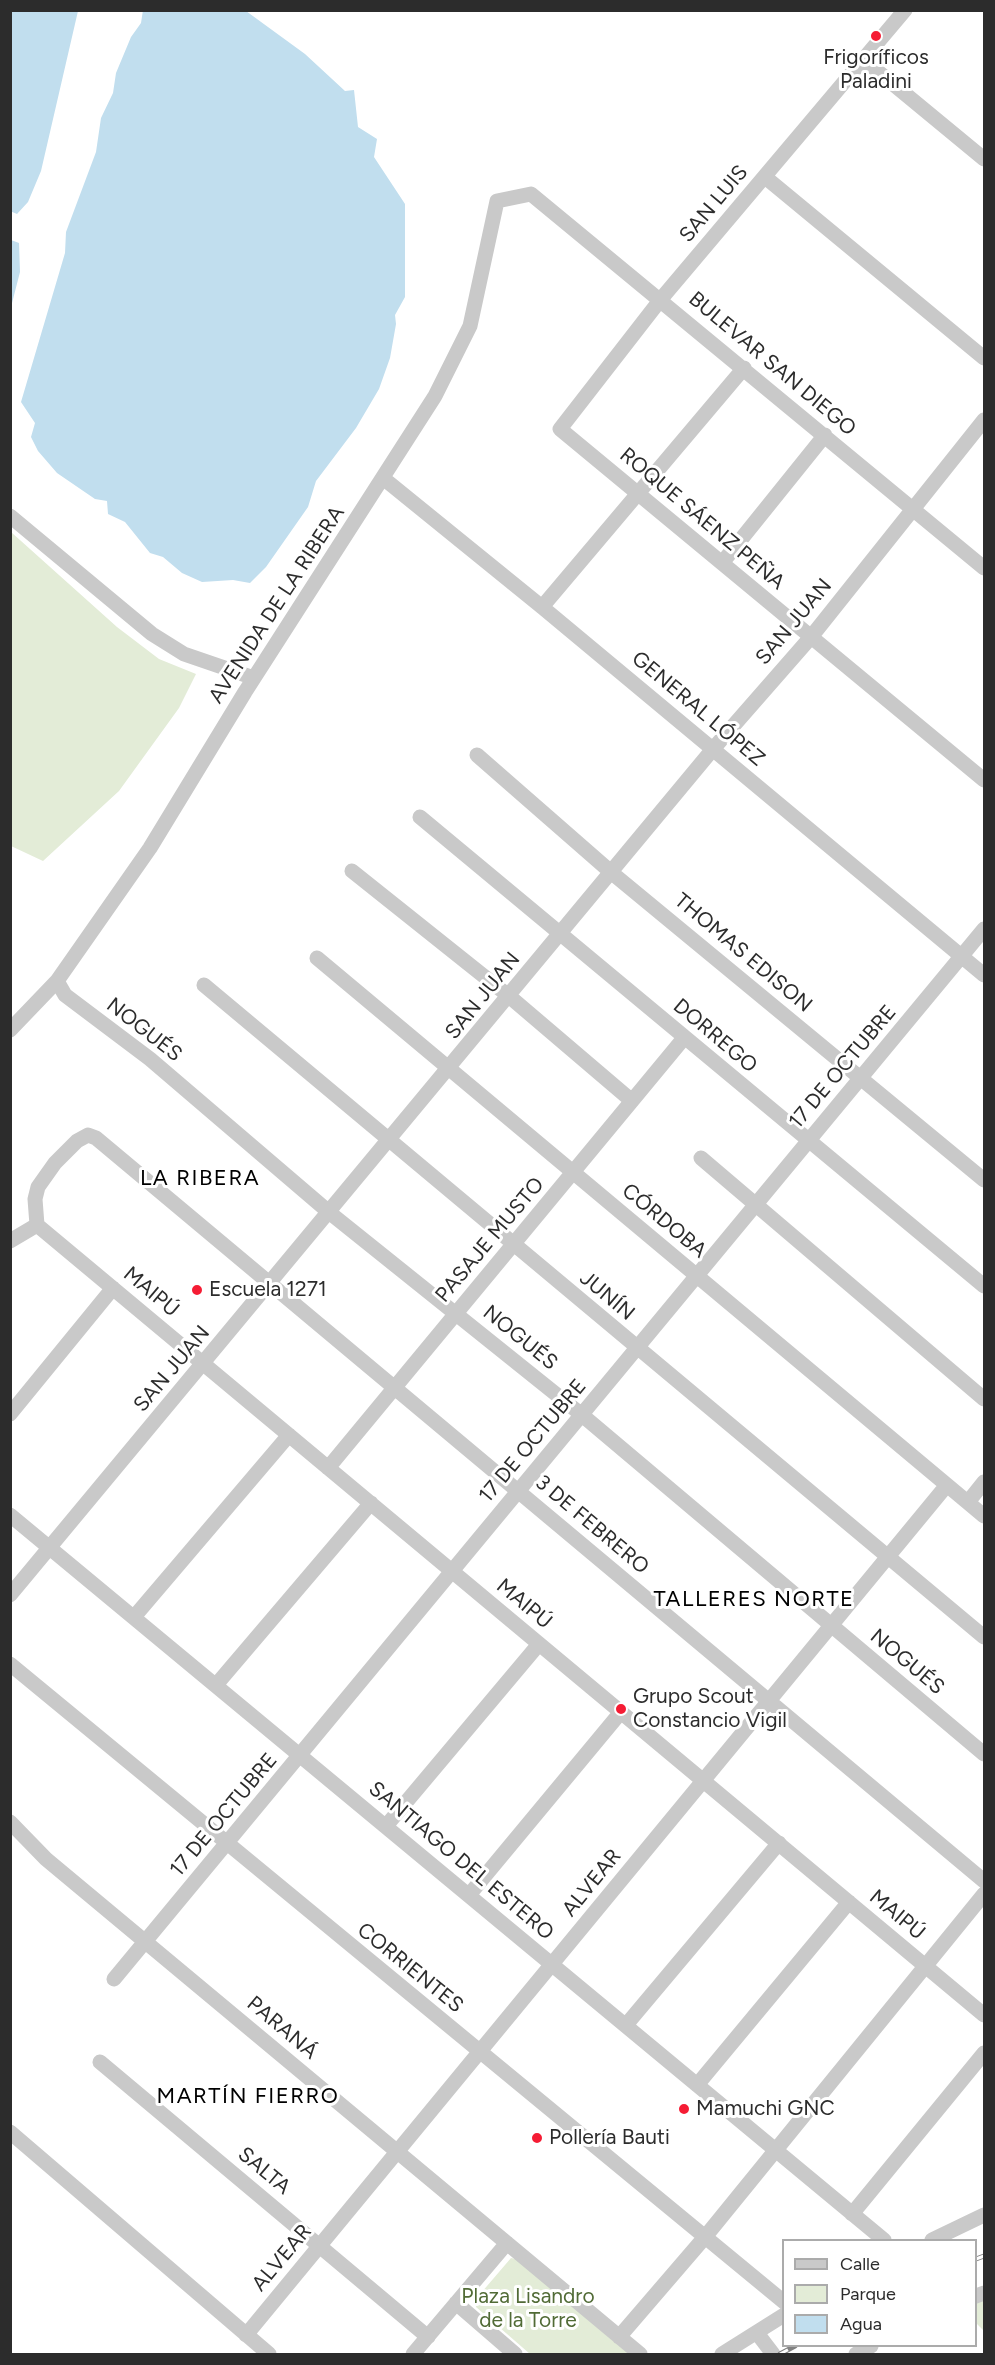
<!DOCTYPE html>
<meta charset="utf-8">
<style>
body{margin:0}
#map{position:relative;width:995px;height:2365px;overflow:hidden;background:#fff;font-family:Figtree,sans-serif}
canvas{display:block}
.frame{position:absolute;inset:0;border:12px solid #2c2c2c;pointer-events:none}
.legend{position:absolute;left:782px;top:2239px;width:195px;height:108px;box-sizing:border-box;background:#fff;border:2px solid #ababab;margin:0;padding:8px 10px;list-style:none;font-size:18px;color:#2c2c2c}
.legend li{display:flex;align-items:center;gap:12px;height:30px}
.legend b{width:30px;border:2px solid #ababab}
</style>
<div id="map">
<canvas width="995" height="2365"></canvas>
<div class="frame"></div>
<ul class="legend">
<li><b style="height:8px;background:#c9c9c9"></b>Calle</li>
<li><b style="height:16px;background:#e3ecd7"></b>Parque</li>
<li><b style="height:16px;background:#c1deee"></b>Agua</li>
</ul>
</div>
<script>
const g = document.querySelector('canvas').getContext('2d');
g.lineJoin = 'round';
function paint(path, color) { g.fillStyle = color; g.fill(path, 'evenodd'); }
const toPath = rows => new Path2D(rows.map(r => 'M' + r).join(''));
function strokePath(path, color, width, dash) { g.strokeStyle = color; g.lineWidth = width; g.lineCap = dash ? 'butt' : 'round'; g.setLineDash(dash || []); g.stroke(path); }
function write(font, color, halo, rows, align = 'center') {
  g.font = font + ' Figtree,sans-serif'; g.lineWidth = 6; g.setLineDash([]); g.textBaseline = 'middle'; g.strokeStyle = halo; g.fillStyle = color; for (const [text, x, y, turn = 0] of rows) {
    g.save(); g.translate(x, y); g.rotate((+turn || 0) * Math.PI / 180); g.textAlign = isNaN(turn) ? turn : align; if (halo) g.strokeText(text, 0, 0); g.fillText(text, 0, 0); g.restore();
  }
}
paint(toPath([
 [11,532,117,627,159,659,196,674,179,708,119,791,43,861,11,846],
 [511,2258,520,2260,635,2354,530,2354,476,2307,475,2300],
 [984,2296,984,2331,976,2323,976,2300]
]), '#e3ecd7');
paint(toPath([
 [143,10,246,11,305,54,345,91,354,90,358,127,377,139,374,157,405,204,405,297,395,315,396,324,390,358,379,389,356,428,316,481,308,507,266,567,250,583,233,580,202,582,182,573,163,557,150,553,125,522,108,514,107,501,95,499,57,473,38,451,31,437,35,423,21,402,65,253,66,232,96,152,101,118,113,93,116,73,131,37,141,23],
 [10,11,78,11,41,171,28,202,17,214,10,211],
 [11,240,19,243,20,272,11,307]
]), '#c1deee');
strokePath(toPath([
 [905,10,661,299,560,429,984,780],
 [864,60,984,159],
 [765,177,984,358],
 [383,478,542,607,984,975],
 [10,516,152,634,184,654,254,678],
 [722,563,825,435],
 [542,607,744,368],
 [477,755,612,873,984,1180],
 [420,817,984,1286],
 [352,871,510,997,632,1101],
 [317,958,984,1516],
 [57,981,65,995,150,1059,330,1213,582,1415,984,1754],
 [204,985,984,1637],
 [10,1030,57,981,150,848,245,692,435,396,470,326,497,201,531,194,984,568],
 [701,1158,984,1399],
 [37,1225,35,1199,38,1187,55,1163,77,1141,88,1135,96,1138,984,1881],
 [37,1225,984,2015],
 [10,1241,37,1225],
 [10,1414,113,1288],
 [328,1468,684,1038],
 [968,1502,984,1482],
 [10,1515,884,2240],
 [10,1595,713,749,811,637,984,420],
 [134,1617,289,1435],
 [10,1664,784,2302],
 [216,1685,371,1503],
 [10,1822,46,1859,640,2354],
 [386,1826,539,1644],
 [469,1895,621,1712],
 [114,1979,984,929],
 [626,2025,779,1843],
 [100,2062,428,2337],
 [697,2085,849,1902],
 [10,2132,269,2354],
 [852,2214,984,2053],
 [932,2240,984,2215],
 [976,2296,984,2293],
 [456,2303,515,2354],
 [757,2333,773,2354],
 [246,2335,947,1485],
 [619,2337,705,2237,984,1894],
 [413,2354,507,2243],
 [722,2354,784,2315],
 [856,2354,871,2346]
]), '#c9c9c9', 15);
const rail = toPath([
 [976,2259,984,2256],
 [780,2354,795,2346]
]);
strokePath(rail, '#818181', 5);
strokePath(rail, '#fff', 3, [9]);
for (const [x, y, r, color] of [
 [876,36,6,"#f51c34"],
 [197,1290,6,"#f51c34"],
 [621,1709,6,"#f51c34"],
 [684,2109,6,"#f51c34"],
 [537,2138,6,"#f51c34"]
]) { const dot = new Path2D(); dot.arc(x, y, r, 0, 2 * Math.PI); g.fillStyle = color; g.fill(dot); strokePath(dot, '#fff', 2); }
write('21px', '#2c2c2c', '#fff', [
 ["Frigoríficos",876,58,"center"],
 ["Paladini",876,82,"center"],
 ["Escuela 1271",209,1290],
 ["Grupo Scout",633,1697],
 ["Constancio Vigil",633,1721],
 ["Mamuchi GNC",696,2109],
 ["Pollería Bauti",549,2138]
], 'left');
write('21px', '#2c2c2c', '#fff', [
 ["SAN LUIS",714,204,-50],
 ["BULEVAR SAN DIEGO",772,364,40],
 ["ROQUE SÁENZ PEÑA",702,519,40],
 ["AVENIDA DE LA RIBERA",277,605,-57],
 ["SAN JUAN",794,622,-50],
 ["GENERAL LÓPEZ",698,709,40],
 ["THOMAS EDISON",743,953,40],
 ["SAN JUAN",483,996,-51],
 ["NOGUÉS",144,1030,38],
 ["DORREGO",715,1036,40],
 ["17 DE OCTUBRE",843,1067,-50],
 ["CÓRDOBA",664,1221,40],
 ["PASAJE MUSTO",490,1240,-50],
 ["MAIPÚ",151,1292,40],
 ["JUNÍN",607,1296,40],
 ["NOGUÉS",520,1338,39],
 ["SAN JUAN",172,1369,-50],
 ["17 DE OCTUBRE",533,1441,-50],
 ["3 DE FEBRERO",592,1525,40],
 ["MAIPÚ",524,1604,40],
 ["NOGUÉS",907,1662,40],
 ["17 DE OCTUBRE",224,1815,-50],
 ["SANTIAGO DEL ESTERO",461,1861,40],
 ["ALVEAR",592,1883,-51],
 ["MAIPÚ",897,1915,40],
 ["CORRIENTES",410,1968,39],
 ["PARANÁ",282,2028,40],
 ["SALTA",264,2171,40],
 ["ALVEAR",282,2258,-50]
]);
write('21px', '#516b36', '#fff', [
 ["Plaza Lisandro",528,2297],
 ["de la Torre",528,2321]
]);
g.letterSpacing = '1.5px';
write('22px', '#000', '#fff', [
 ["LA RIBERA",200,1179],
 ["TALLERES NORTE",754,1600],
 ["MARTÍN FIERRO",248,2097]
]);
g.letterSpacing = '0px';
</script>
